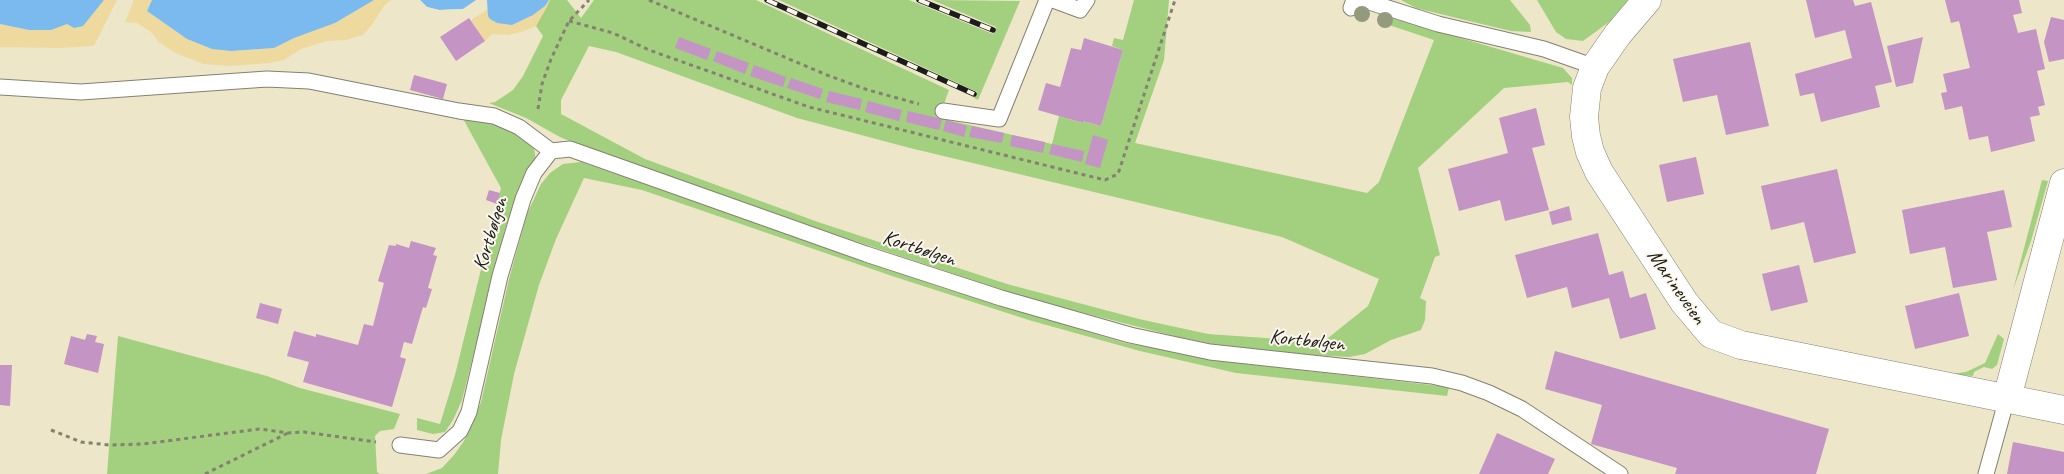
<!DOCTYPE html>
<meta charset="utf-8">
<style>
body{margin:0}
canvas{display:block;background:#ede6c9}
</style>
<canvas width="2064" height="474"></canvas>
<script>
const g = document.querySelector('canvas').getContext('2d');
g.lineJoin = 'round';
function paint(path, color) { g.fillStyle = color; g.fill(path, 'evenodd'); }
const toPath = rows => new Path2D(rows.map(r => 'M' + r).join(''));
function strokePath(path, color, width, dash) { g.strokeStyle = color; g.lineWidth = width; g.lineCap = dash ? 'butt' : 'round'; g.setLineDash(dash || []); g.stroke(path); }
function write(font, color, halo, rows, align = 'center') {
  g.font = font + ' Caveat,sans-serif'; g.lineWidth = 4; g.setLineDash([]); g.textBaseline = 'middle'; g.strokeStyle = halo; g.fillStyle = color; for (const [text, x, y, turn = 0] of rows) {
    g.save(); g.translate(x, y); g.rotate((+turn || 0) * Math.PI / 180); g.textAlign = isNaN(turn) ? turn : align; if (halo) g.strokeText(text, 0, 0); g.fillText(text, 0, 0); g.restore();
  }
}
paint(toPath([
 [550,0,567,0,581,18,594,0,756,0,949,90,939,118,1052,144,1059,116,1082,123,1083,121,1101,126,1123,50,1112,46,1114,38,1123,40,1134,0,1169,0,1164,60,1135,143,1367,193,1379,182,1434,40,1389,25,1392,18,1563,68,1572,78,1572,85,1568,82,1504,88,1418,168,1440,255,1435,257,1420,298,1426,301,1425,320,1421,330,1391,340,1365,354,1349,357,1293,354,1213,344,1182,338,1033,300,840,236,580,145,560,137,526,118,489,103,495,102,513,90,523,76,543,36,536,26],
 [589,46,616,52,797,118,910,148,1282,237,1379,279,1368,306,1323,342,1208,334,1139,319,1007,284,818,222,645,159,561,114,561,100],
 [779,0,909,0,993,34,996,27,932,0,1020,1,978,100,974,98,977,92],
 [1401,0,1510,0,1530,25,1531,32,1511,31,1465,20,1416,8],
 [1537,0,1628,0,1609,22,1583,41,1566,39,1556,32],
 [461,115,476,116,506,127,527,139,534,148,536,160,521,184,506,226,462,400,453,420,445,432,433,434,417,430,417,418,440,424,455,375,501,188],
 [581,162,943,288,1125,343,1237,363,1449,387,1447,396,1236,373,1140,351,1032,321,895,277,642,190,584,178,556,239,539,285,514,374,501,440,498,474,426,474,442,468,454,455,464,441,481,402,509,279,527,214,541,184,550,173,563,164],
 [2042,180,2048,181,2031,241,2013,290],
 [1998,334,2004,339,1997,365,1992,369,1984,367,1974,372,1973,376,1950,374,1966,372,1985,363],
 [118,336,267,376,300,388,400,414,394,429,380,431,375,436,377,472,380,474,107,474]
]), '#a2d07e');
paint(toPath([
 [104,0,117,0,94,46,57,48,0,47,0,24,29,30,51,30,96,10],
 [134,0,152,0,147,11,187,39,212,49,231,51,274,48,294,38,335,23,374,0,391,0,384,6,371,26,363,35,346,40,327,41,301,49,284,60,269,63,231,66,203,64,174,52,160,43,151,32,137,23,125,22],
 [549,0,547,7,536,26,521,32,508,35,492,34,485,41,471,20,488,9,488,15,497,23,526,19,545,6]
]), '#eeda9e');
paint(toPath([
 [0,0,104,0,83,26,74,28,67,24,51,30,29,30,0,24],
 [152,0,374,0,335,23,294,38,274,48,231,51,212,49,187,39,147,11],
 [420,0,476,0,463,9,439,10,427,7],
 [487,0,549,0,545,6,533,15,512,25,497,23,490,19,488,16]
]), '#7bbaef');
paint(toPath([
 [418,0,420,0,427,7,439,10,463,9,478,0,464,11,439,13,426,9]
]), '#ede6c9');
paint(toPath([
 [1806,0,1853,0,1855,6,1871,2,1892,82,1875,86,1880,107,1821,122,1814,93,1800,96,1795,74,1852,58,1845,30,1815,38],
 [1945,0,2019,0,2022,13,2013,15,2018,33,2036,29,2045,69,2037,71,2045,105,2038,107,2040,115,2030,117,2035,141,1991,152,1988,136,1969,140,1962,106,1945,110,1941,93,1947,92,1943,74,1970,68,1959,21,1951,23],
 [2051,17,2064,20,2064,59,2049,62,2044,42],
 [469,18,485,41,456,61,440,37],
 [679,37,711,49,707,60,675,48],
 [1923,37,1913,83,1896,87,1887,46],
 [1084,38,1123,50,1101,126,1083,121,1083,123,1038,110,1046,83,1060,87,1071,48,1081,50],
 [1750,42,1769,126,1726,135,1717,95,1683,102,1673,59],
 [717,51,749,63,745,74,713,61],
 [754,65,786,77,783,87,750,76],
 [414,75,447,84,443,99,410,90],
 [791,78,823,89,820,99,787,88],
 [829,91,862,99,860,110,826,102],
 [868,101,902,110,899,121,865,112],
 [1536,108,1545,145,1532,148,1549,210,1505,221,1500,200,1459,211,1448,169,1508,153,1499,118],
 [908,111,942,119,939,130,906,122],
 [946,120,967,126,964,137,943,131],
 [972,126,1004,133,1002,143,969,137],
 [1012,135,1045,142,1043,153,1010,146],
 [1093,135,1108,140,1100,168,1085,164],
 [1052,144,1084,151,1082,162,1049,154],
 [1696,157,1704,194,1667,202,1659,165],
 [1837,169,1856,253,1814,263,1804,222,1771,230,1761,186],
 [489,190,500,193,497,204,486,200],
 [2004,190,2012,227,1987,232,1997,280,1953,288,1945,247,1910,254,1902,210],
 [1569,206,1572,220,1552,225,1549,212],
 [1598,233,1609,275,1623,271,1630,298,1646,293,1656,329,1620,339,1609,298,1572,308,1567,287,1527,298,1515,255],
 [411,241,436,248,433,255,437,256,428,288,432,289,426,308,423,307,412,344,404,342,400,357,406,359,392,407,303,382,309,362,287,356,294,331,316,337,316,334,358,345,364,324,373,326,384,283,378,281,389,245,396,246,396,244,409,248],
 [1799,265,1808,302,1771,311,1762,274],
 [1959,293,1969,336,1915,349,1905,306],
 [260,303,282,309,278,324,256,318],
 [87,334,97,336,95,342,104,344,98,373,64,364,71,336,85,340],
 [1555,351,1829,429,1816,474,1675,474,1677,468,1591,444,1602,405,1545,389],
 [0,365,12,365,10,406,0,405],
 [1497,433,1555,459,1548,474,1479,474],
 [2013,442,2064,452,2064,474,2007,474]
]), '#c394c4');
const service = toPath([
 [1053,0,1080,10,1087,0],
 [1363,0,1438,24,1544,49,1595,67],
 [1351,8,1354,0],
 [0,87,81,92,267,79,309,81,459,111,494,116,519,127,551,151],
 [943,111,999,119,1047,0],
 [400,445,439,450,460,431,469,412,500,276,523,199,534,173,551,151,570,149,866,254,1001,298,1130,335,1210,352,1432,376,1462,383,1489,393,1522,409,1620,474],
 [1986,474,2007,398]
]);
const minor = toPath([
 [1647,0,1618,34,1595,67,1587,88,1584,117,1586,136,1590,152,1599,172,1684,302,1711,334,1741,345,2064,410],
 [2007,398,2064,183]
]);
strokePath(service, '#848172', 17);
strokePath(minor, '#848172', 29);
strokePath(toPath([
 [649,0,827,75,868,90,919,104],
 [569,21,613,33,649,50,809,107,1105,180,1118,174,1175,0],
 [538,109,542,84,551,59,569,21,589,0],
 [51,430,81,442,109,445,142,444,260,429,288,433,304,432,376,442],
 [205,474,288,433]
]), '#848172', 3, [4, 4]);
strokePath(service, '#fff', 15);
strokePath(minor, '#fff', 28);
const rail = toPath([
 [767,0,974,94],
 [919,0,993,30]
]);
strokePath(rail, '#1c1c1c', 5.5);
strokePath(rail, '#fbf7ec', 4, [11]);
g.fillStyle = '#949a7d';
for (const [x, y] of [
 [1362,14],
 [1385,20]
]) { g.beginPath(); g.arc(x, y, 8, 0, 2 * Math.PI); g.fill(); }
write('21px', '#1c1c1c', '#fbf7ec', [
 ["Kortbølgen",491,234,-73],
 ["Kortbølgen",919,249,18],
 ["Marineveien",1676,287,55],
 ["Kortbølgen",1307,341,6]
]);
</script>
